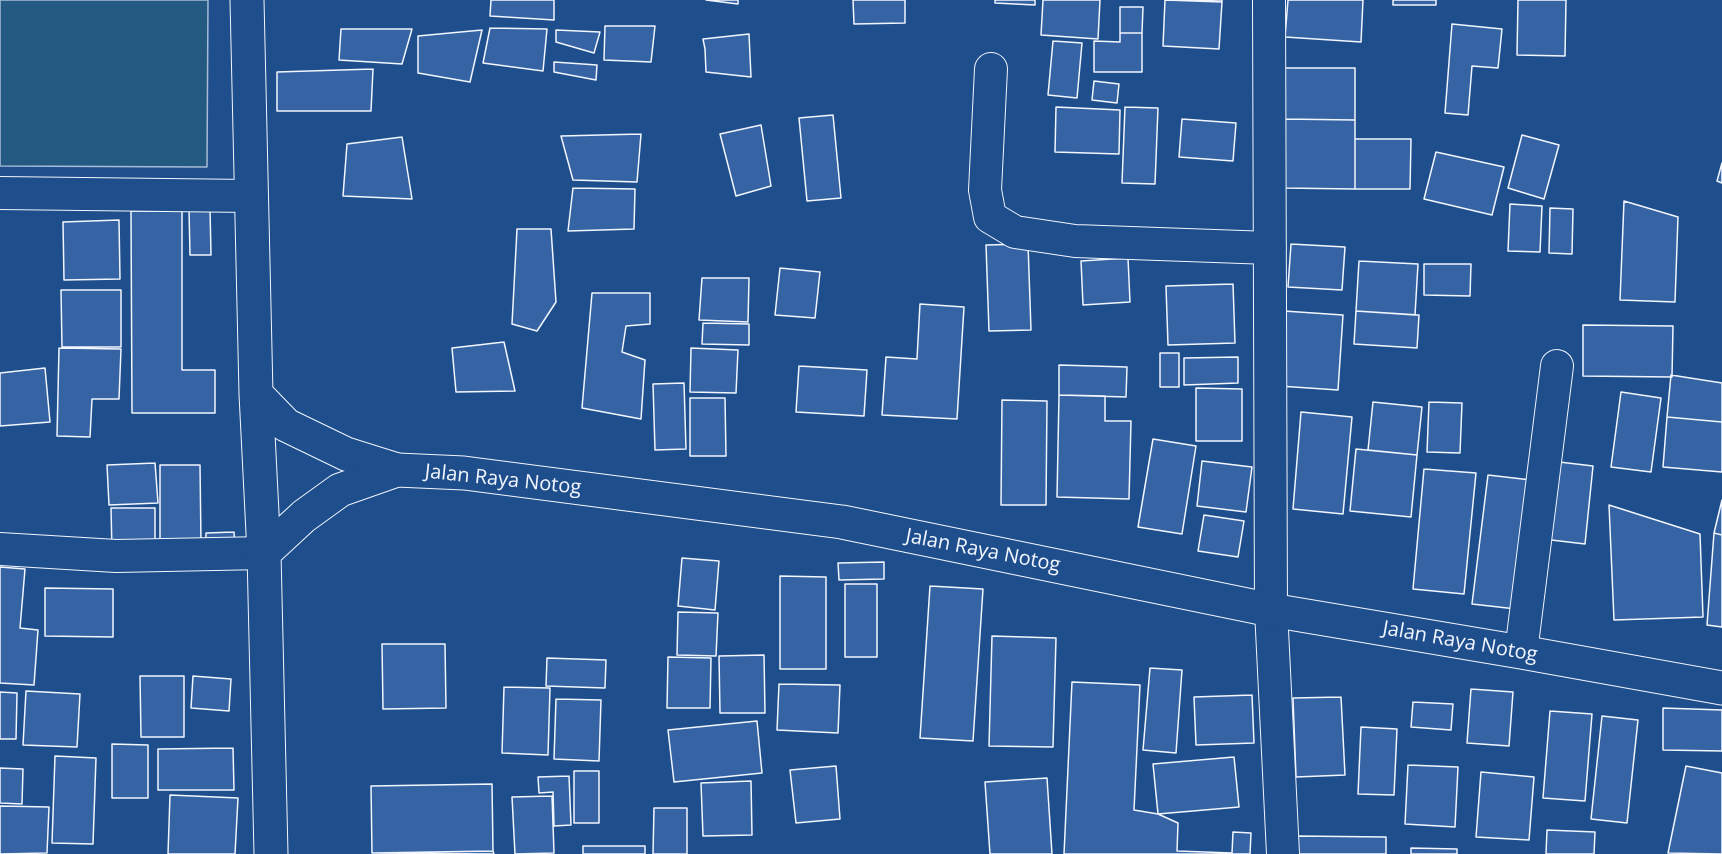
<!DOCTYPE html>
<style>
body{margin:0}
canvas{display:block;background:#1f4e8c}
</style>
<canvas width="1722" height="854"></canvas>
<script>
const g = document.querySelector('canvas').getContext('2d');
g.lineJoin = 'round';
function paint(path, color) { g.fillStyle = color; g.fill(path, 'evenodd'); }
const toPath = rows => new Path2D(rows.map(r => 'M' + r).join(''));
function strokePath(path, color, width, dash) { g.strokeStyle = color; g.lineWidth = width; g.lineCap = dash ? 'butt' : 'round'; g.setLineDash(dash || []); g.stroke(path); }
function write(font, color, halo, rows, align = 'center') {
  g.font = font + ' "Open Sans",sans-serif'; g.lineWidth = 4.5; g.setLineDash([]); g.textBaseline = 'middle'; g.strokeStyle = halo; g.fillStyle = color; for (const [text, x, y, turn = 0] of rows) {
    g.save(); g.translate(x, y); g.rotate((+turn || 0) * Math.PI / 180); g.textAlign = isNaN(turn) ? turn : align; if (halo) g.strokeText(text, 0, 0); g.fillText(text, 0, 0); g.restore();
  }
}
const green = toPath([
 [0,0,208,0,207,167,0,166,0,0]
]);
paint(green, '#245a82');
strokePath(green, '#a8bbd7', 1.5);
const building = toPath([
 [491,0,554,0,554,20,490,16,491,0],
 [706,0,738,0,738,4,706,0],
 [853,0,905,0,905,23,854,24,853,0],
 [995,0,1035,0,1035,5,995,3,995,0],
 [1043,0,1100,0,1098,39,1041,35,1043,0],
 [1165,0,1222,2,1219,49,1163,46,1165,0],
 [1185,0,1222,0,1222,2,1185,0],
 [1288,0,1363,0,1361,42,1285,37,1288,0],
 [1393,0,1436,0,1436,5,1393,5,1393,0],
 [1518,0,1566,0,1565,56,1517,55,1518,0],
 [1120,7,1143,7,1142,33,1120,33,1120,7],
 [1452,24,1502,29,1498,68,1472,66,1468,115,1445,113,1452,24],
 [605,26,655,26,651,62,604,60,605,26],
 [490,28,547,29,543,71,483,63,490,28],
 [341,29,412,29,402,64,339,60,341,29],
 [482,30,470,82,418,73,418,36,482,30],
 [556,30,600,32,594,53,556,42,556,30],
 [1120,33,1142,33,1142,72,1094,72,1094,41,1120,42,1120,33],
 [749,34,751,77,706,72,705,49,703,39,749,34],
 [1053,41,1082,43,1077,98,1048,95,1053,41],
 [554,62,597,65,596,80,554,72,554,62],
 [1283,68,1355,68,1355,120,1283,119,1283,68],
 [373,69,371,111,277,111,277,72,373,69],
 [1094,81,1119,84,1117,103,1092,100,1094,81],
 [1056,107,1120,110,1119,154,1055,152,1056,107],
 [1125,107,1158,108,1155,184,1122,183,1125,107],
 [833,115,841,198,807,201,799,118,833,115],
 [1182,119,1236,123,1233,161,1179,157,1182,119],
 [1283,119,1355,120,1355,189,1283,188,1283,119],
 [761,125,771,186,736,196,720,134,761,125],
 [641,134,637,182,573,180,561,136,641,134],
 [1522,135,1559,145,1544,199,1508,188,1522,135],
 [402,137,412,199,343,196,347,144,402,137],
 [1355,139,1411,139,1410,189,1355,189,1355,139],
 [1436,152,1504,167,1492,215,1424,199,1436,152],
 [1722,163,1722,183,1717,181,1722,163],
 [573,188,635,189,634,229,568,231,573,188],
 [1624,201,1678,217,1675,302,1620,300,1624,201],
 [1510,204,1542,206,1540,252,1508,251,1510,204],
 [1550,208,1573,209,1572,254,1549,253,1550,208],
 [189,209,210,209,211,255,190,255,189,209],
 [131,211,182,211,182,370,215,370,215,413,132,413,131,211],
 [119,220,120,279,64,280,63,222,119,220],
 [517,229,551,229,556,302,537,331,512,324,517,229],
 [1028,244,1031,330,989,331,986,245,1028,244],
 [1291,244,1345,247,1342,290,1288,287,1291,244],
 [1128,258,1130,302,1083,305,1081,261,1128,258],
 [1359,261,1418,264,1415,315,1356,311,1359,261],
 [1424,264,1471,264,1470,296,1424,295,1424,264],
 [780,268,820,272,815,318,775,315,780,268],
 [702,278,749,278,748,322,699,320,702,278],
 [1233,284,1235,343,1168,345,1166,286,1233,284],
 [61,290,121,290,121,347,62,347,61,290],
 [592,293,650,293,650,324,626,326,622,352,645,360,641,419,582,408,592,293],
 [920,304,964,307,957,419,882,415,886,357,917,359,920,304],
 [1284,311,1343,315,1338,390,1279,386,1284,311],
 [1356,311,1419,315,1417,348,1354,344,1356,311],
 [703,323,749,324,749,345,702,344,703,323],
 [1583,325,1673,326,1672,377,1583,376,1583,325],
 [504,342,515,391,456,392,452,348,504,342],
 [59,348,121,349,119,399,92,399,90,437,57,436,59,348],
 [691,348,738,350,736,393,690,392,691,348],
 [1160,353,1179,353,1179,387,1160,387,1160,353],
 [1238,357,1238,383,1184,385,1184,358,1238,357],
 [1059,365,1127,367,1126,397,1059,395,1059,365],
 [799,366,867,370,864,416,796,412,799,366],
 [45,368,50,422,0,426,0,373,45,368],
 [1671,375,1722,383,1722,422,1667,417,1671,375],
 [684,383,686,449,655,450,653,384,684,383],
 [1196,388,1242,389,1242,441,1196,441,1196,388],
 [1621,392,1661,398,1651,472,1611,467,1621,392],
 [1059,395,1105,396,1105,421,1131,421,1129,499,1057,497,1059,395],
 [690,398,725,398,726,456,690,456,690,398],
 [1002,400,1047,401,1046,505,1001,505,1002,400],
 [1373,402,1422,407,1417,455,1368,450,1373,402],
 [1429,402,1462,403,1460,453,1427,452,1429,402],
 [1301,412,1352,417,1343,514,1293,509,1301,412],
 [1667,417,1722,422,1722,472,1663,467,1667,417],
 [1153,439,1196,446,1182,534,1138,527,1153,439],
 [1356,449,1417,455,1411,517,1350,511,1356,449],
 [1202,461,1252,467,1246,512,1197,506,1202,461],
 [1551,461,1593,466,1585,544,1543,539,1551,461],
 [155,463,158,503,109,505,107,465,155,463],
 [160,465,200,465,201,544,160,545,160,465],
 [1424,469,1476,473,1464,594,1413,589,1424,469],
 [1488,475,1531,480,1516,609,1472,604,1488,475],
 [1722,500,1722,535,1714,533,1722,500],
 [1609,505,1700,534,1703,617,1614,620,1609,505],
 [111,508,155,508,155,551,112,552,111,508],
 [1204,515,1244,521,1238,557,1198,551,1204,515],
 [234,532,235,547,206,549,206,533,234,532],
 [1714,533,1722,535,1722,627,1707,625,1714,533],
 [682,558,719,561,715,610,678,606,682,558],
 [884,562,884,579,839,580,838,563,884,562],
 [0,567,25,569,20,628,38,630,34,685,0,683,0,567],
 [780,576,826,577,826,669,780,669,780,576],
 [845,584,877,584,877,657,845,657,845,584],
 [930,586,983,589,973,741,920,738,930,586],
 [45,588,113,589,113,637,45,636,45,588],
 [678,612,718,613,716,656,677,655,678,612],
 [992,636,1056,638,1053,747,989,746,992,636],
 [382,644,445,644,446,708,383,709,382,644],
 [764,655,765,713,720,713,719,656,764,655],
 [668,657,711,658,710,708,667,708,668,657],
 [547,658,606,660,605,688,546,686,547,658],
 [1150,668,1182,670,1176,753,1143,750,1150,668],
 [140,676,184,676,184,737,141,737,140,676],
 [193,676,231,679,229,711,191,708,193,676],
 [1072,682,1140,685,1134,810,1158,814,1178,823,1177,851,1232,853,1233,832,1251,833,1250,854,1064,854,1072,682],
 [779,684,840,685,838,733,777,730,779,684],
 [504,687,550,688,548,755,502,753,504,687],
 [1471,689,1513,692,1509,746,1467,743,1471,689],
 [26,691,80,694,77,747,23,745,26,691],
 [0,692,17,693,16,739,0,739,0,692],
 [1252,695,1254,743,1196,745,1194,697,1252,695],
 [1341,697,1345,775,1296,777,1293,698,1341,697],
 [556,699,601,700,599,761,554,759,556,699],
 [1413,702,1453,704,1451,730,1411,727,1413,702],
 [1663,708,1722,710,1722,751,1663,750,1663,708],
 [1550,711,1592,714,1585,801,1543,798,1550,711],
 [1602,716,1638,720,1627,823,1591,819,1602,716],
 [757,721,762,773,674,782,668,730,757,721],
 [1361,727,1397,729,1394,795,1358,794,1361,727],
 [112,744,148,745,148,798,112,798,112,744],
 [233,748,234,790,158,790,158,749,233,748],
 [55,756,96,758,93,844,52,843,55,756],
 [1234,757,1239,807,1158,814,1153,764,1234,757],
 [1408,765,1458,767,1455,827,1405,824,1408,765],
 [836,766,840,819,796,823,790,770,836,766],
 [1686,766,1722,773,1722,854,1668,853,1686,766],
 [0,768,23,769,22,804,0,803,0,768],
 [574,771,599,771,599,823,574,823,574,771],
 [1481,772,1534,777,1529,840,1476,837,1481,772],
 [569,776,571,825,554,826,553,792,539,793,538,777,569,776],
 [1047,778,1052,854,990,854,985,782,1047,778],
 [751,781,752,835,703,836,701,783,751,781],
 [492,784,493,851,372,853,371,786,492,784],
 [170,795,238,798,235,854,168,854,170,795],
 [552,796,554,853,515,854,512,797,552,796],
 [0,806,49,807,47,853,0,854,0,806],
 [654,808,687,808,687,854,653,854,654,808],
 [1547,830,1595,832,1594,854,1546,854,1547,830],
 [1297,836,1386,837,1386,854,1297,854,1297,836],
 [583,846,645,846,645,854,583,854,583,846],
 [1411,848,1457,849,1457,854,1411,854,1411,848],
 [493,851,494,854,372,853,493,851]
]);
paint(building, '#3563a3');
strokePath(building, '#f2f6ff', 1.5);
const minor = toPath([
 [1269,0,1271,610,1283,854],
 [991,69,985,190,990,217,1015,232,1075,241,1270,248],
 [0,193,250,196],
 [0,549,116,556,264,553],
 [1521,652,1557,366]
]);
const tertiary = toPath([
 [247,0,256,394,264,553],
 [256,394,286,425,346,454,397,470]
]);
const trunk = toPath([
 [271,854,264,553,304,516,340,490,397,470,464,473,842,522,1271,610,1521,652,1722,688]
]);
strokePath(minor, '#f2f6ff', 34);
strokePath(tertiary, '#f2f6ff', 35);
strokePath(trunk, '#f2f6ff', 35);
strokePath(minor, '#1f4e8c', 32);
strokePath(tertiary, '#1f4e8c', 33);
strokePath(trunk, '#1f4e8c', 33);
write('20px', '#f2f6ff', '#1f4e8c', [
 ["Jalan Raya Notog",503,480,6],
 ["Jalan Raya Notog",983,551,11],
 ["Jalan Raya Notog",1460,642,10]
]);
</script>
